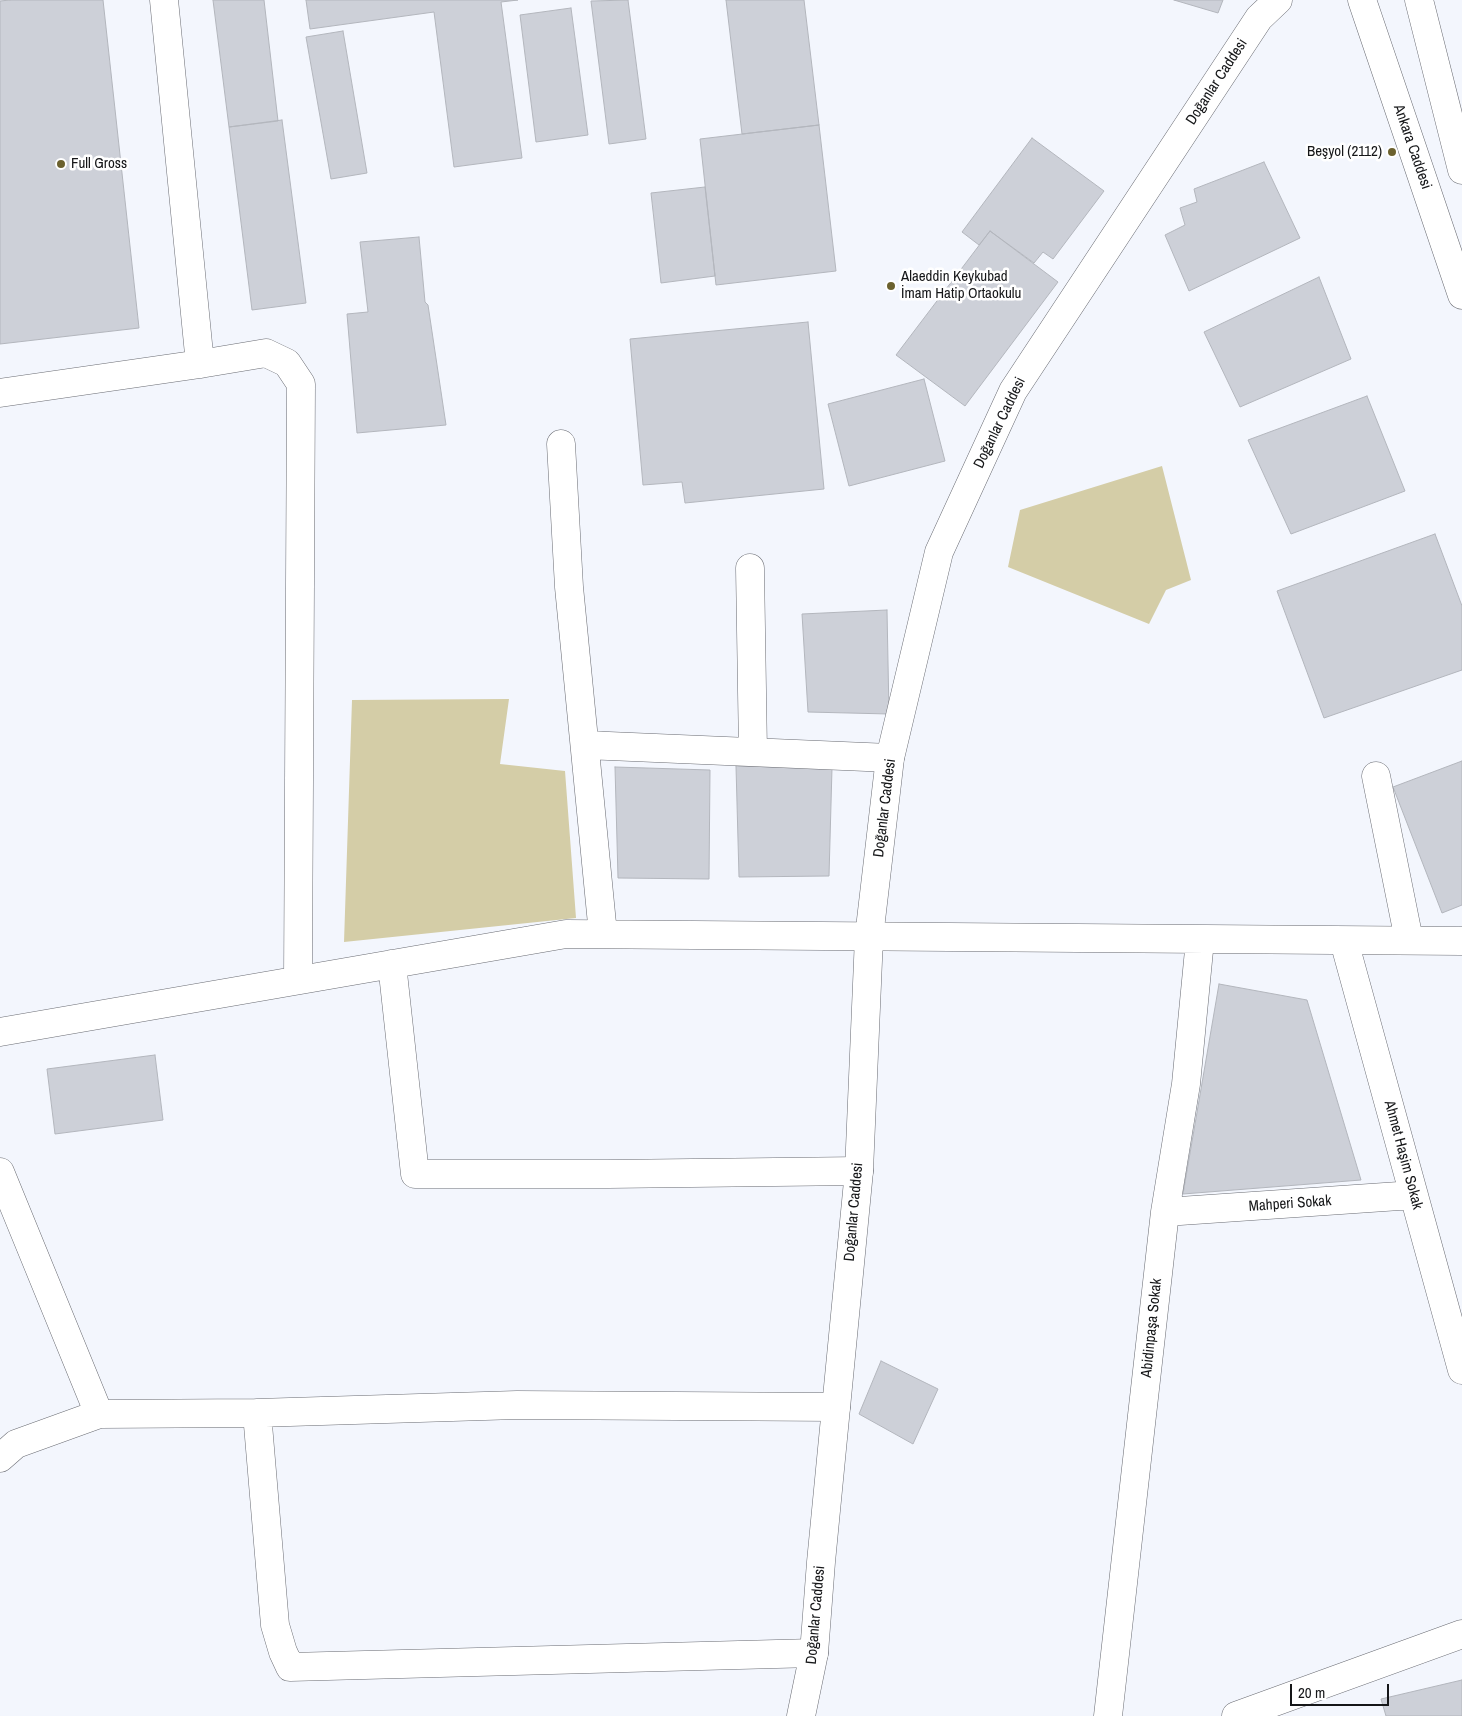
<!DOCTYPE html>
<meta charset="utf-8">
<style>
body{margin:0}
#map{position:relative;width:1462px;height:1716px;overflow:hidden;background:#f3f6fd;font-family:"Archivo Narrow",sans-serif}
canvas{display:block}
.scale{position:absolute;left:1290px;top:1684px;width:99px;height:22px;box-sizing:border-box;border:2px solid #151618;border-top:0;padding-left:6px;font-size:15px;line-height:18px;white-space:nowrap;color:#151618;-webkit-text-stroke:4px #fff;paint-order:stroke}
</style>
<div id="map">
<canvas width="1462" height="1716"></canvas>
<div class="scale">20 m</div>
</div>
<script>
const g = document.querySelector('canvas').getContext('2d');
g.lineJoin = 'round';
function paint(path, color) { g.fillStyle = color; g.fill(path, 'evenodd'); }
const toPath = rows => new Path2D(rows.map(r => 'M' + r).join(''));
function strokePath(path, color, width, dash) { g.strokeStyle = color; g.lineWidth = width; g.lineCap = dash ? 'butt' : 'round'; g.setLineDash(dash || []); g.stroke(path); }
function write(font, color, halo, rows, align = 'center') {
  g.font = font + ' "Archivo Narrow",sans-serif'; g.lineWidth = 5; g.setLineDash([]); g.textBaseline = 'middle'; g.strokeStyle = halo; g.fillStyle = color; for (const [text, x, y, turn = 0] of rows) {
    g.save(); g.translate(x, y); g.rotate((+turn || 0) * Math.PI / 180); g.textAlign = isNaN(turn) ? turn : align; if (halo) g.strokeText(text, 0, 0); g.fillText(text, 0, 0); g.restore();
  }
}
paint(toPath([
 [1162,466,1191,580,1166,590,1149,624,1008,567,1020,510],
 [509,699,500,764,565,771,576,918,344,942,352,700]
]), '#d4cda7');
const building = toPath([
 [10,0,103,0,139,328,0,344,0,1,10,0],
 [213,0,264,0,278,121,229,127,213,0],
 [306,0,518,0,501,2,522,158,454,167,434,12,310,29,306,0],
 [628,0,646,139,609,144,591,1,628,0],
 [726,0,804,0,819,125,742,134,726,0],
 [1174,0,1223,0,1218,13,1174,0],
 [571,8,588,135,536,142,520,15,571,8],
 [343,31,367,173,331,179,306,37,343,31],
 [282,120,306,303,252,310,229,127,282,120],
 [819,125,836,271,716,285,700,139,819,125],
 [1032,138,1104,191,1053,259,1043,252,1034,263,990,231,979,245,962,232,1032,138],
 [1264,162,1300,238,1189,291,1165,235,1185,225,1180,208,1197,202,1194,189,1264,162],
 [705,187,715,276,661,283,651,193,705,187],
 [990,231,1058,282,965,406,896,355,990,231],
 [419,237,425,302,428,305,446,425,357,433,347,314,368,312,360,242,419,237],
 [1319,277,1351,359,1240,407,1204,332,1319,277],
 [808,322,824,489,685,503,682,482,643,485,630,339,808,322],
 [924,379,945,461,849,486,828,404,924,379],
 [1367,396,1405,491,1291,534,1248,440,1367,396],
 [1435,534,1462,606,1462,670,1324,718,1277,591,1435,534],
 [887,610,889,714,808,712,802,614,887,610],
 [1462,761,1462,905,1442,913,1393,787,1462,761],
 [736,766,832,768,829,876,739,877,736,766],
 [615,767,710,770,709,879,618,878,615,767],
 [1219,984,1307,1000,1361,1180,1183,1194,1219,984],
 [155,1055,163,1120,55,1134,47,1069,155,1055],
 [881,1361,938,1389,913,1444,859,1414,881,1361],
 [1462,1680,1462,1716,1386,1716,1381,1699,1462,1680]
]);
paint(building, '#cdd0d8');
strokePath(building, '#b3b6bd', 1);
const minor = toPath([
 [164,0,200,364],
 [0,393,200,364,266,353,287,363,301,384,298,980],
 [561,444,569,587,603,934],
 [750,568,753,752],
 [585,745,890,758],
 [1376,776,1409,940],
 [1344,941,1462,1370],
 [392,964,415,1174,608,1174,859,1171],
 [0,1032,566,934,1462,941],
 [0,1172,99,1414,16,1444,0,1458],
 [1165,1212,1414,1195],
 [257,1413,517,1405,836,1407],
 [99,1414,257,1413,275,1625,283,1652,290,1667,814,1653],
 [1108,1716,1165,1212,1186,1084,1200,940],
 [1236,1716,1462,1634]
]);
const tertiary = toPath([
 [801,1716,814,1653,821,1562,859,1171,869,937,890,758,939,552,1013,391,1259,18,1278,0]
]);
const primary = toPath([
 [1362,0,1462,295],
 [1419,0,1462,170]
]);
strokePath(minor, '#6a6c73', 29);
strokePath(tertiary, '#6a6c73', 29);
strokePath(primary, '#6a6c73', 29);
strokePath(minor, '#fff', 28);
strokePath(tertiary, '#fff', 28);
strokePath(primary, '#fff', 28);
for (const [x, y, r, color] of [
 [1392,152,5,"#6b612e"],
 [61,164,5,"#6b612e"],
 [891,286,5,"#6b612e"]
]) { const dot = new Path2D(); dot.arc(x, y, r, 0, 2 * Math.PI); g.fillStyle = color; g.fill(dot); strokePath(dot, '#fff', 2); }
write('15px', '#151618', '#fff', [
 ["Doğanlar Caddesi",1217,82,-57],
 ["Ankara Caddesi",1412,147,71],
 ["Doğanlar Caddesi",1000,423,-64],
 ["Doğanlar Caddesi",885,808,-83],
 ["Ahmet Haşim Sokak",1403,1155,75],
 ["Mahperi Sokak",1290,1204,-4],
 ["Doğanlar Caddesi",854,1212,-85],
 ["Abidinpaşa Sokak",1152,1328,-84],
 ["Doğanlar Caddesi",816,1615,-85]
]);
write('15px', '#151618', '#fff', [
 ["Beşyol (2112)",1382,152,"right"],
 ["Full Gross",71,164],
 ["Alaeddin Keykubad",901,277],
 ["İmam Hatip Ortaokulu",901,294]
], 'left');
</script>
